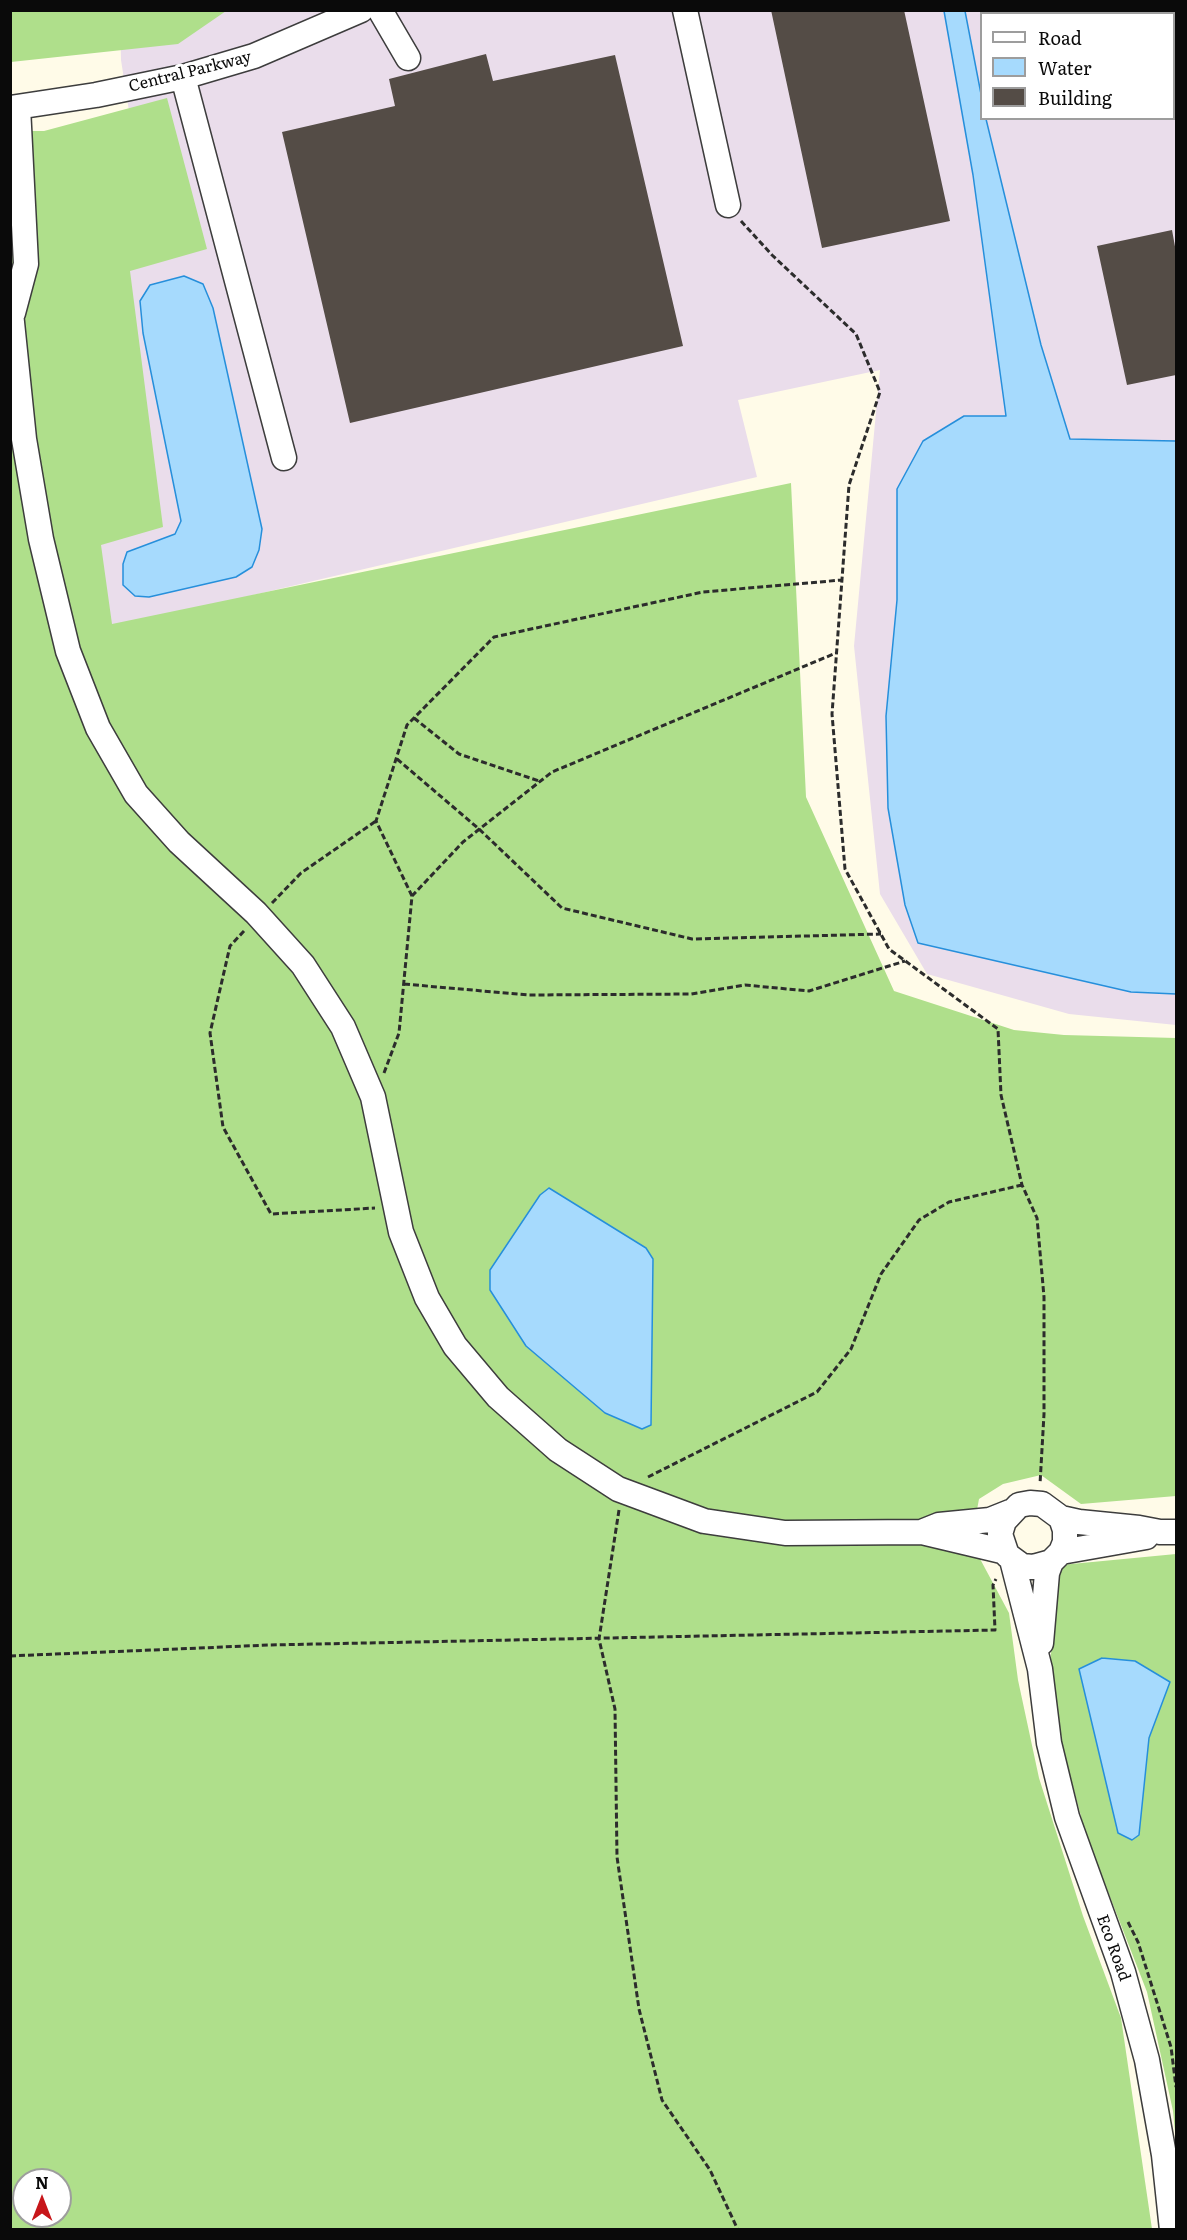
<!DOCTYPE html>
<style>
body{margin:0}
#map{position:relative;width:1187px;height:2240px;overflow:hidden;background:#fffbe8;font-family:Literata,serif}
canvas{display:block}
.frame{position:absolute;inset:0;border:12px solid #0a0a0a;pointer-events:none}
.legend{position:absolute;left:980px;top:12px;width:195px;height:108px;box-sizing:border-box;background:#fff;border:2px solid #9d9d9d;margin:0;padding:8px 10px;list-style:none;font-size:18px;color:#0a0a0a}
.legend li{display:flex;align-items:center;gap:12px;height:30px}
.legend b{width:30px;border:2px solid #9d9d9d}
.north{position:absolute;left:12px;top:2168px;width:60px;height:60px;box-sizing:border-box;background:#fff;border:2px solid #9d9d9d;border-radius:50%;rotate:0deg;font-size:16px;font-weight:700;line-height:24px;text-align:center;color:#0a0a0a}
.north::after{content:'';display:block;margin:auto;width:21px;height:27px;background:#c7161a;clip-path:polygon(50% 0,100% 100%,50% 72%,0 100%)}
</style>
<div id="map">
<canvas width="1187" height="2240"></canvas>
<div class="frame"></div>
<ul class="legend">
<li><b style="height:8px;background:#fff"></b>Road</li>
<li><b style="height:16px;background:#a6dafd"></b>Water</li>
<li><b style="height:16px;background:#544c46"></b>Building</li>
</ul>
<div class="north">N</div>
</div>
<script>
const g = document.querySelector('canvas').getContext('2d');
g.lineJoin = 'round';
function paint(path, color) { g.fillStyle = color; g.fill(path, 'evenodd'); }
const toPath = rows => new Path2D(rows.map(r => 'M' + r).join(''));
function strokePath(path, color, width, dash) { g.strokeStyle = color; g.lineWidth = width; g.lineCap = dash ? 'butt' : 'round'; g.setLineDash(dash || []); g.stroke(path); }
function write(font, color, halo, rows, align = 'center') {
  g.font = font + ' Literata,serif'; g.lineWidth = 6; g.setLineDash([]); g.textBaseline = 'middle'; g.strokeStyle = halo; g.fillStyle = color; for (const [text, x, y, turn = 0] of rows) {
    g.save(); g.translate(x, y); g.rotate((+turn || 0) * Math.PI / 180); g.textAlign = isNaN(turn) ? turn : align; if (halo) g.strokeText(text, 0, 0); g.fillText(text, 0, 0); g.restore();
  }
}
paint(toPath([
 [120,11,1176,11,1176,1025,1069,1014,927,974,880,894,854,646,880,370,738,400,757,477,87,634,131,124,121,60],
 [982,14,1174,14,1174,118,982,118]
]), '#eaddeb');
paint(toPath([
 [10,11,11,10,226,11,178,44,11,62],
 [167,98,207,249,130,271,163,527,101,545,112,624,791,483,806,797,894,991,1014,1030,1064,1035,1176,1038,1176,1496,1081,1504,1041,1475,1003,1484,979,1499,971,1542,1009,1613,1018,1680,1039,1778,1083,1916,1121,2018,1152,2229,11,2229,10,131,44,131],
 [24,2180,60,2180,60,2216,24,2216],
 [1176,1554,1176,2142,1173,2111,1147,1992,1086,1835,1062,1745,1049,1671,1061,1565]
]), '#afdf8b');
const water = toPath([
 [944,11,965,11,981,94,982,118,986,119,1041,345,1070,439,1176,441,1176,994,1131,992,918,943,905,905,888,808,886,716,897,600,897,489,923,441,964,416,1006,416,973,175,944,11],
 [184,276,203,284,213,308,262,529,259,550,252,567,236,577,149,597,135,596,123,585,123,564,127,552,175,534,181,521,143,333,140,301,150,285,184,276],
 [549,1188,646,1248,653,1259,651,1425,642,1429,605,1413,526,1346,490,1290,490,1270,540,1195,549,1188],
 [1102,1658,1135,1661,1170,1682,1149,1738,1139,1835,1132,1840,1118,1833,1079,1669,1102,1658]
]);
paint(water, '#a6dafd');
strokePath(water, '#268fdb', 1.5);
paint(toPath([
 [771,10,904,10,950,221,822,248],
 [486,54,493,81,615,55,683,346,350,423,282,132,395,106,389,79],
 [1172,230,1176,252,1176,375,1127,385,1097,246]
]), '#544c46');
const minor = toPath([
 [380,10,408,58],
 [685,10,728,205],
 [183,77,284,458],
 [10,108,96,95,183,77,254,56,361,10],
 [10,303,24,439,41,539,68,651,98,728,136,794,179,842,256,913,303,965,343,1027,373,1097,401,1232,427,1298,455,1346,498,1397,558,1450,618,1489,704,1521,785,1533,922,1532,1006,1552],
 [13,313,26,264,18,107],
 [1061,1518,1065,1530,1065,1542,1061,1552,1051,1562,1033,1567,1022,1566,1007,1555,1000,1534,1004,1521,1019,1505,1030,1503,1042,1504,1061,1518,1079,1522,1139,1528,1160,1532,1176,1532],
 [924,1531,939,1525,990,1520,1010,1512],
 [1061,1552,1146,1537],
 [1012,1560,1040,1669,1049,1743,1067,1817,1123,1972,1147,2060,1164,2155,1172,2230],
 [1041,1643,1047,1573,1051,1562]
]);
strokePath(minor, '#3d3d3d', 27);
strokePath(toPath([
 [741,221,772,255,856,334,880,392,849,485,832,714,845,869,889,949,998,1029,1001,1095,1022,1185,1037,1218,1044,1297,1044,1414,1040,1484],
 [414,718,459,754,539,781],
 [397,759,479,829,562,908,692,939,881,934],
 [412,896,376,821,407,725,494,637,703,592,842,580],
 [272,903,301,873,376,821],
 [244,931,230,946,210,1033,223,1127,271,1214,375,1208],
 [404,984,528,995,691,994,745,985,809,991,905,961],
 [384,1073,399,1033,412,896,463,842,552,772,836,653],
 [648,1477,817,1392,851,1349,881,1274,919,1220,949,1202,1022,1185],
 [619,1510,599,1639,615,1709,617,1857,639,2009,662,2100,710,2170,738,2230],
 [10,1656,270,1645,995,1630,993,1585,996,1579],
 [1128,1922,1138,1942,1171,2047,1176,2087]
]), '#2c2c2c', 3, [6, 3]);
strokePath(minor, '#fff', 24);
write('16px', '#0a0a0a', '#fff', [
 ["Central Parkway",190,72,-14],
 ["Eco Road",1113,1948,70]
]);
</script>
